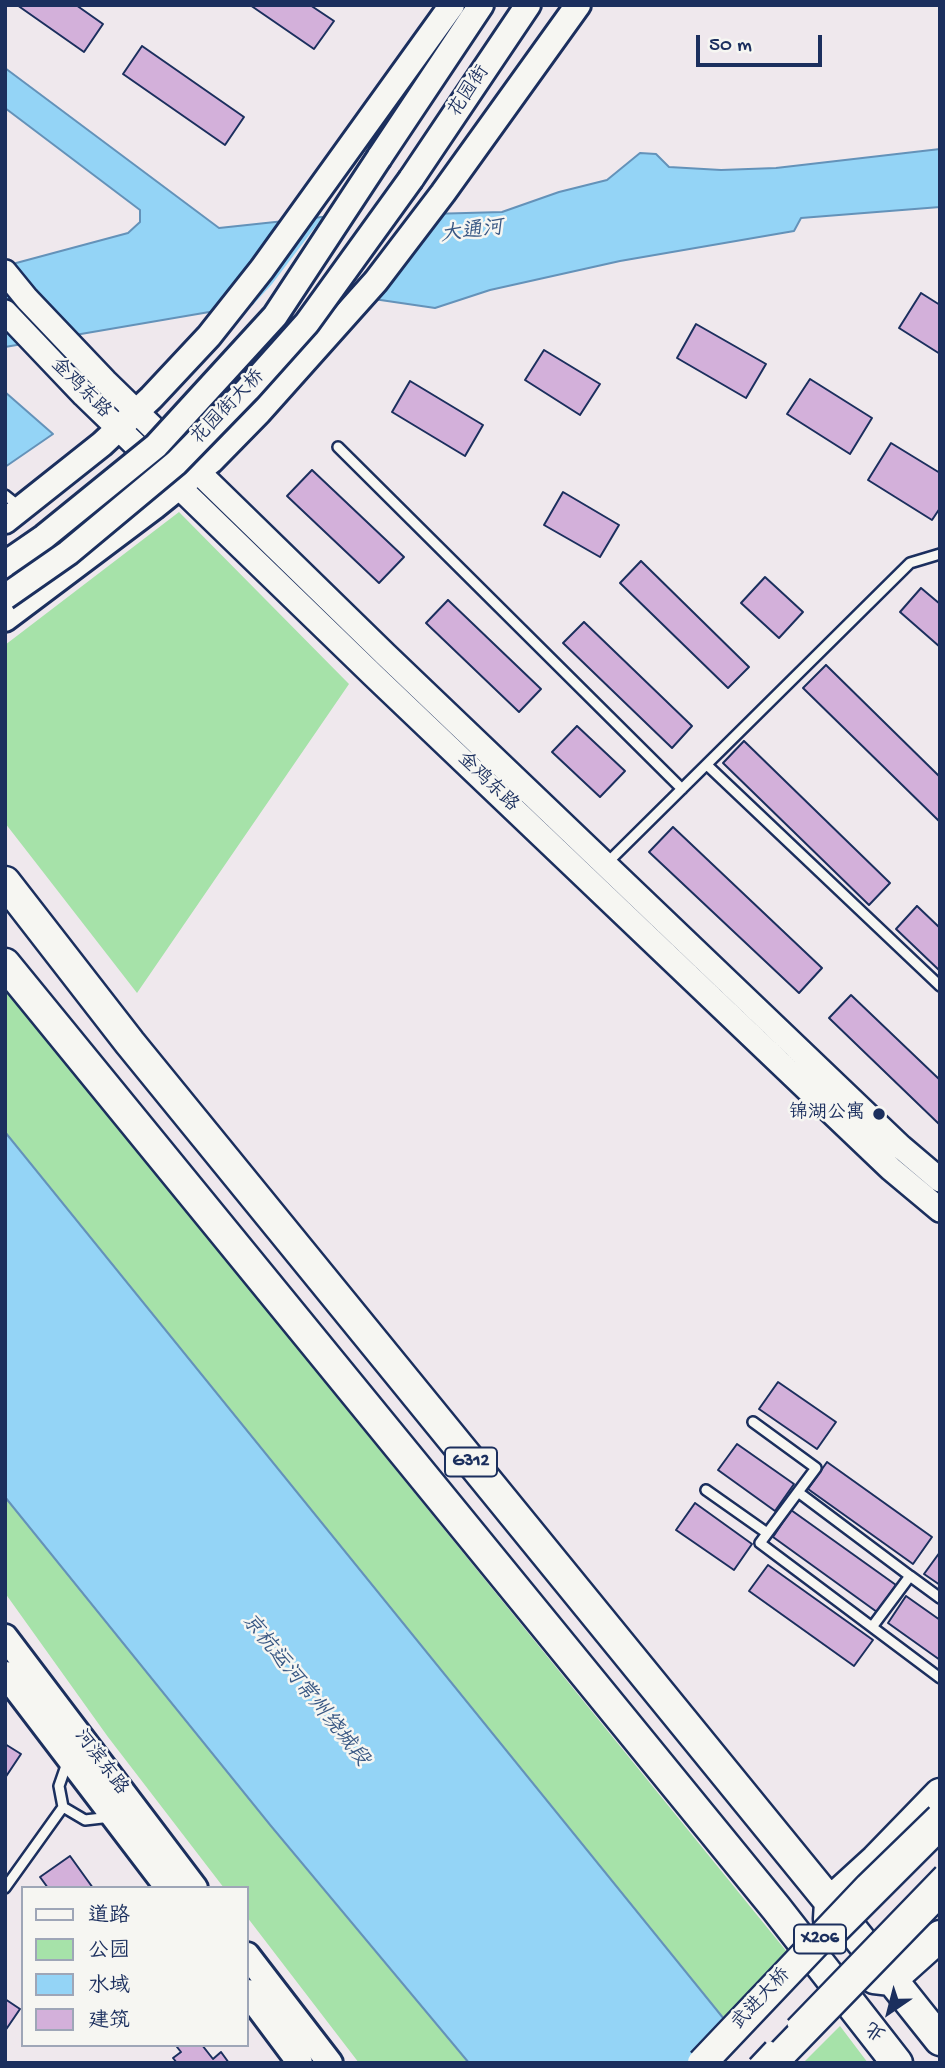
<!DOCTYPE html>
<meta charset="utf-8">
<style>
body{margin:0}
#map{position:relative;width:945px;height:2068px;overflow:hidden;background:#efe8ed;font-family:"Gochi Hand","LXGW WenKai TC",sans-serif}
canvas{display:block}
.frame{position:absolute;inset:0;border:7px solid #1b2f5e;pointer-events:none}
.legend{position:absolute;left:21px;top:1886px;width:228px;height:161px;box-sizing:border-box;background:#f6f6f2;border:2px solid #9ea6b7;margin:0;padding:9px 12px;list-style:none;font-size:21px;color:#1b2f5e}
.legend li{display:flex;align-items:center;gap:14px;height:35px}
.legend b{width:35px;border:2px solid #9ea6b7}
.north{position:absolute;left:854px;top:1977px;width:70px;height:70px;-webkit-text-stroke:5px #f6f6f2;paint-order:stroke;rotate:215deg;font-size:19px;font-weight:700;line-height:28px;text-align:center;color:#1b2f5e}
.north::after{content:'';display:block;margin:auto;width:24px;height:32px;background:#1b2f5e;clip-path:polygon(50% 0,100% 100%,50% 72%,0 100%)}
.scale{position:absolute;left:696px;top:35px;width:126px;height:32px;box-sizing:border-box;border:4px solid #1b2f5e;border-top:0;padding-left:9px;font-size:21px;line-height:24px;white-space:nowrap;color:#1b2f5e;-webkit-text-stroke:5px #f6f6f2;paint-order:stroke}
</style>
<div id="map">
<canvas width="945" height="2068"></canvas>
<div class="frame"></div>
<ul class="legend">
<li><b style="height:9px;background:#f6f6f2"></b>道路</li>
<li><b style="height:19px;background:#a6e2a9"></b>公园</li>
<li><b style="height:19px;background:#94d4f6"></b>水域</li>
<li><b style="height:19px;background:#d3b0da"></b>建筑</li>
</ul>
<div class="north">北</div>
<div class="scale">50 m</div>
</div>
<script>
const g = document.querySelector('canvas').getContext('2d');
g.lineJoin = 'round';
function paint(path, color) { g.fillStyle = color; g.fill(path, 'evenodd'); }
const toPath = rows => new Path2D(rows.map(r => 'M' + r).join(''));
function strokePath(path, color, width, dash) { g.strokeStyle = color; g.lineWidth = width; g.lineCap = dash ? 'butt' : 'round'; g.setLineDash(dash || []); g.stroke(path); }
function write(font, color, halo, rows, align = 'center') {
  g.font = font + ' "Gochi Hand","LXGW WenKai TC",sans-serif'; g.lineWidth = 5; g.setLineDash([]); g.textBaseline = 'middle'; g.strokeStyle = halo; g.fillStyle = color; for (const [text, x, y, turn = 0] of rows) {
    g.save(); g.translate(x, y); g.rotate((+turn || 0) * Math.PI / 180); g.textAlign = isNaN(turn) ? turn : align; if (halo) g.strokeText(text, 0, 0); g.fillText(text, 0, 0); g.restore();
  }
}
paint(toPath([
 [179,512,349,684,137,993,5,823,5,645],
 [5,988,787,1952,724,2019,5,1132],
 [5,1497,271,1826,469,2063,359,2063,247,1917,247,1888,224,1888,108,1737,5,1593],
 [840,2026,868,2063,803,2063]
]), '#a6e2a9');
const water = toPath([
 [5,68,219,228,322,217,502,212,559,192,607,180,640,153,656,154,669,167,721,170,776,168,940,149,940,207,801,218,794,231,620,261,490,290,435,308,326,292,5,347,5,266,128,233,140,222,140,210,5,108,5,68],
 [5,392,53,434,5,467,5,392],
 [5,1132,724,2019,759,2063,469,2063,271,1826,5,1497,5,1132]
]);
paint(water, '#94d4f6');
strokePath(water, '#6492b9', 2);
paint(toPath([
 [431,211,360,300,326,296,249,309,272,284,325,214],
 [731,2022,762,2063,692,2063]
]), '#efe8ed');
const building = toPath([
 [17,5,76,5,103,24,84,52,17,5],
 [250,5,310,5,334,21,314,49,250,5],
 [142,46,244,117,225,145,123,74,142,46],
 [921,293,940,305,940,354,899,328,921,293],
 [696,324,766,364,746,398,677,358,696,324],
 [544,350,600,384,580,415,525,380,544,350],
 [810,379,872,418,850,454,787,414,810,379],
 [410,381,483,425,465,456,392,412,410,381],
 [891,443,940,473,940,508,932,520,868,480,891,443],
 [312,470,404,557,379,583,287,496,312,470],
 [563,492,619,525,600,557,544,525,563,492],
 [641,561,749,667,728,688,620,583,641,561],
 [765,577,803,612,779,638,741,603,765,577],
 [921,588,940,604,940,647,900,612,921,588],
 [448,600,541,689,519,712,426,623,448,600],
 [584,622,692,726,672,748,563,643,584,622],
 [826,665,940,777,940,822,803,688,826,665],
 [577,726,625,771,600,797,552,752,577,726],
 [744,741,890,883,869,905,723,763,744,741],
 [673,827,822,968,799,993,649,852,673,827],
 [917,906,940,928,940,971,896,929,917,906],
 [851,995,940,1080,940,1125,829,1018,851,995],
 [778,1382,836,1422,817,1449,759,1409,778,1382],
 [737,1444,794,1484,775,1511,718,1470,737,1444],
 [827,1462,932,1537,913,1564,808,1489,827,1462],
 [695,1503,752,1544,734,1570,676,1530,695,1503],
 [791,1510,896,1585,877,1612,773,1537,791,1510],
 [940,1552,940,1585,924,1574,940,1552],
 [768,1565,873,1640,854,1666,749,1591,768,1565],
 [906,1596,940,1620,940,1660,888,1623,906,1596],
 [5,1744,21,1754,5,1778,5,1744],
 [70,1856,93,1888,48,1888,40,1877,70,1856],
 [5,1999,20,2009,5,2031,5,1999],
 [179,2045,202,2045,213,2059,221,2052,229,2063,177,2063,173,2058,181,2052,177,2047,179,2045]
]);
paint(building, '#d3b0da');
strokePath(building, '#1b2f5e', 2);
const service = toPath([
 [338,447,682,789],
 [5,495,20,507],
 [707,765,940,986],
 [605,865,910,563,940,554],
 [753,1422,816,1468,798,1492],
 [706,1490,767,1533],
 [910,1576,940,1598],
 [872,1627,910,1576,798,1492,760,1543,940,1678],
 [67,1763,59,1786,63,1807,85,1820,111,1817],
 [5,1888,63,1807]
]);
const tertiary = toPath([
 [5,272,27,299,105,381,386,655,901,1147,940,1180],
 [5,312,84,395,373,675,891,1169,940,1210]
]);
const secondary = toPath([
 [379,158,481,5],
 [411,179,528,5],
 [5,521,102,444,151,398,209,336,262,269,452,5],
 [5,619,154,507,211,461,259,412,376,281,443,193,578,5],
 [5,1637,195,1888],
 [5,1674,168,1888],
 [247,1955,330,2063],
 [247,1992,300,2063]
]);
const trunk = toPath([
 [5,882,130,1043,830,1902,940,2040],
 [5,964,776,1908,897,2063],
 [829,1919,830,1902,876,1860,940,1794],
 [874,1978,891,1980,940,1936]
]);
strokePath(service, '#1b2f5e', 14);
strokePath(tertiary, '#1b2f5e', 28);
strokePath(secondary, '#1b2f5e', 30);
strokePath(trunk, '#1b2f5e', 35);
strokePath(service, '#f6f6f2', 9);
strokePath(tertiary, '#f6f6f2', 23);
strokePath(secondary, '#f6f6f2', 24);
strokePath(trunk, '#f6f6f2', 30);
const serviceBridge = toPath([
 [832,1946,940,1838],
 [792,2024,940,1871],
 [754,2063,770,2046]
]);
const secondaryBridge = toPath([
 [5,564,44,537,156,446,275,316,379,158],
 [5,597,68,553,176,463,248,389,307,323,411,179]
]);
const primaryBridge = toPath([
 [702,2063,869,1887,940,1818],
 [773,2063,940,1891]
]);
strokePath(serviceBridge, '#1b2f5e', 14, []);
strokePath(secondaryBridge, '#1b2f5e', 30, []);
strokePath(primaryBridge, '#1b2f5e', 33, []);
strokePath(serviceBridge, '#f6f6f2', 9);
strokePath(secondaryBridge, '#f6f6f2', 24);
strokePath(primaryBridge, '#f6f6f2', 28);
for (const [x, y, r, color] of [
 [879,1114,7,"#1b2f5e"]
]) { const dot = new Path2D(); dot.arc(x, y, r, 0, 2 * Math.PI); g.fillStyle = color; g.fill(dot); strokePath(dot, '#f6f6f2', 2.5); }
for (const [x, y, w] of [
 [471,1462,52],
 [820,1939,52]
]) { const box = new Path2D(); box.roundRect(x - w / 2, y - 14.5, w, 29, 5); g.fillStyle = '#f6f6f2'; g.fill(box); strokePath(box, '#1b2f5e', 2); }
write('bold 18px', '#1b2f5e', null, [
 ["G312",471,1462],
 ["X206",820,1939]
]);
write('19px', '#1b2f5e', '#f6f6f2', [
 ["花园街",470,92,-56],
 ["金鸡东路",80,389,45],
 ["花园街大桥",229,408,-46],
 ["金鸡东路",487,783,44],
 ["河滨东路",100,1763,53],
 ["武进大桥",762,2000,-47]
]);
write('19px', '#1b2f5e', '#f6f6f2', [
 ["锦湖公寓",865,1114]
], 'right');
write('italic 21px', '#395884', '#f6f6f2', [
 ["大通河",472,233,-7],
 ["京杭运河常州绕城段",304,1691,51]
]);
</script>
